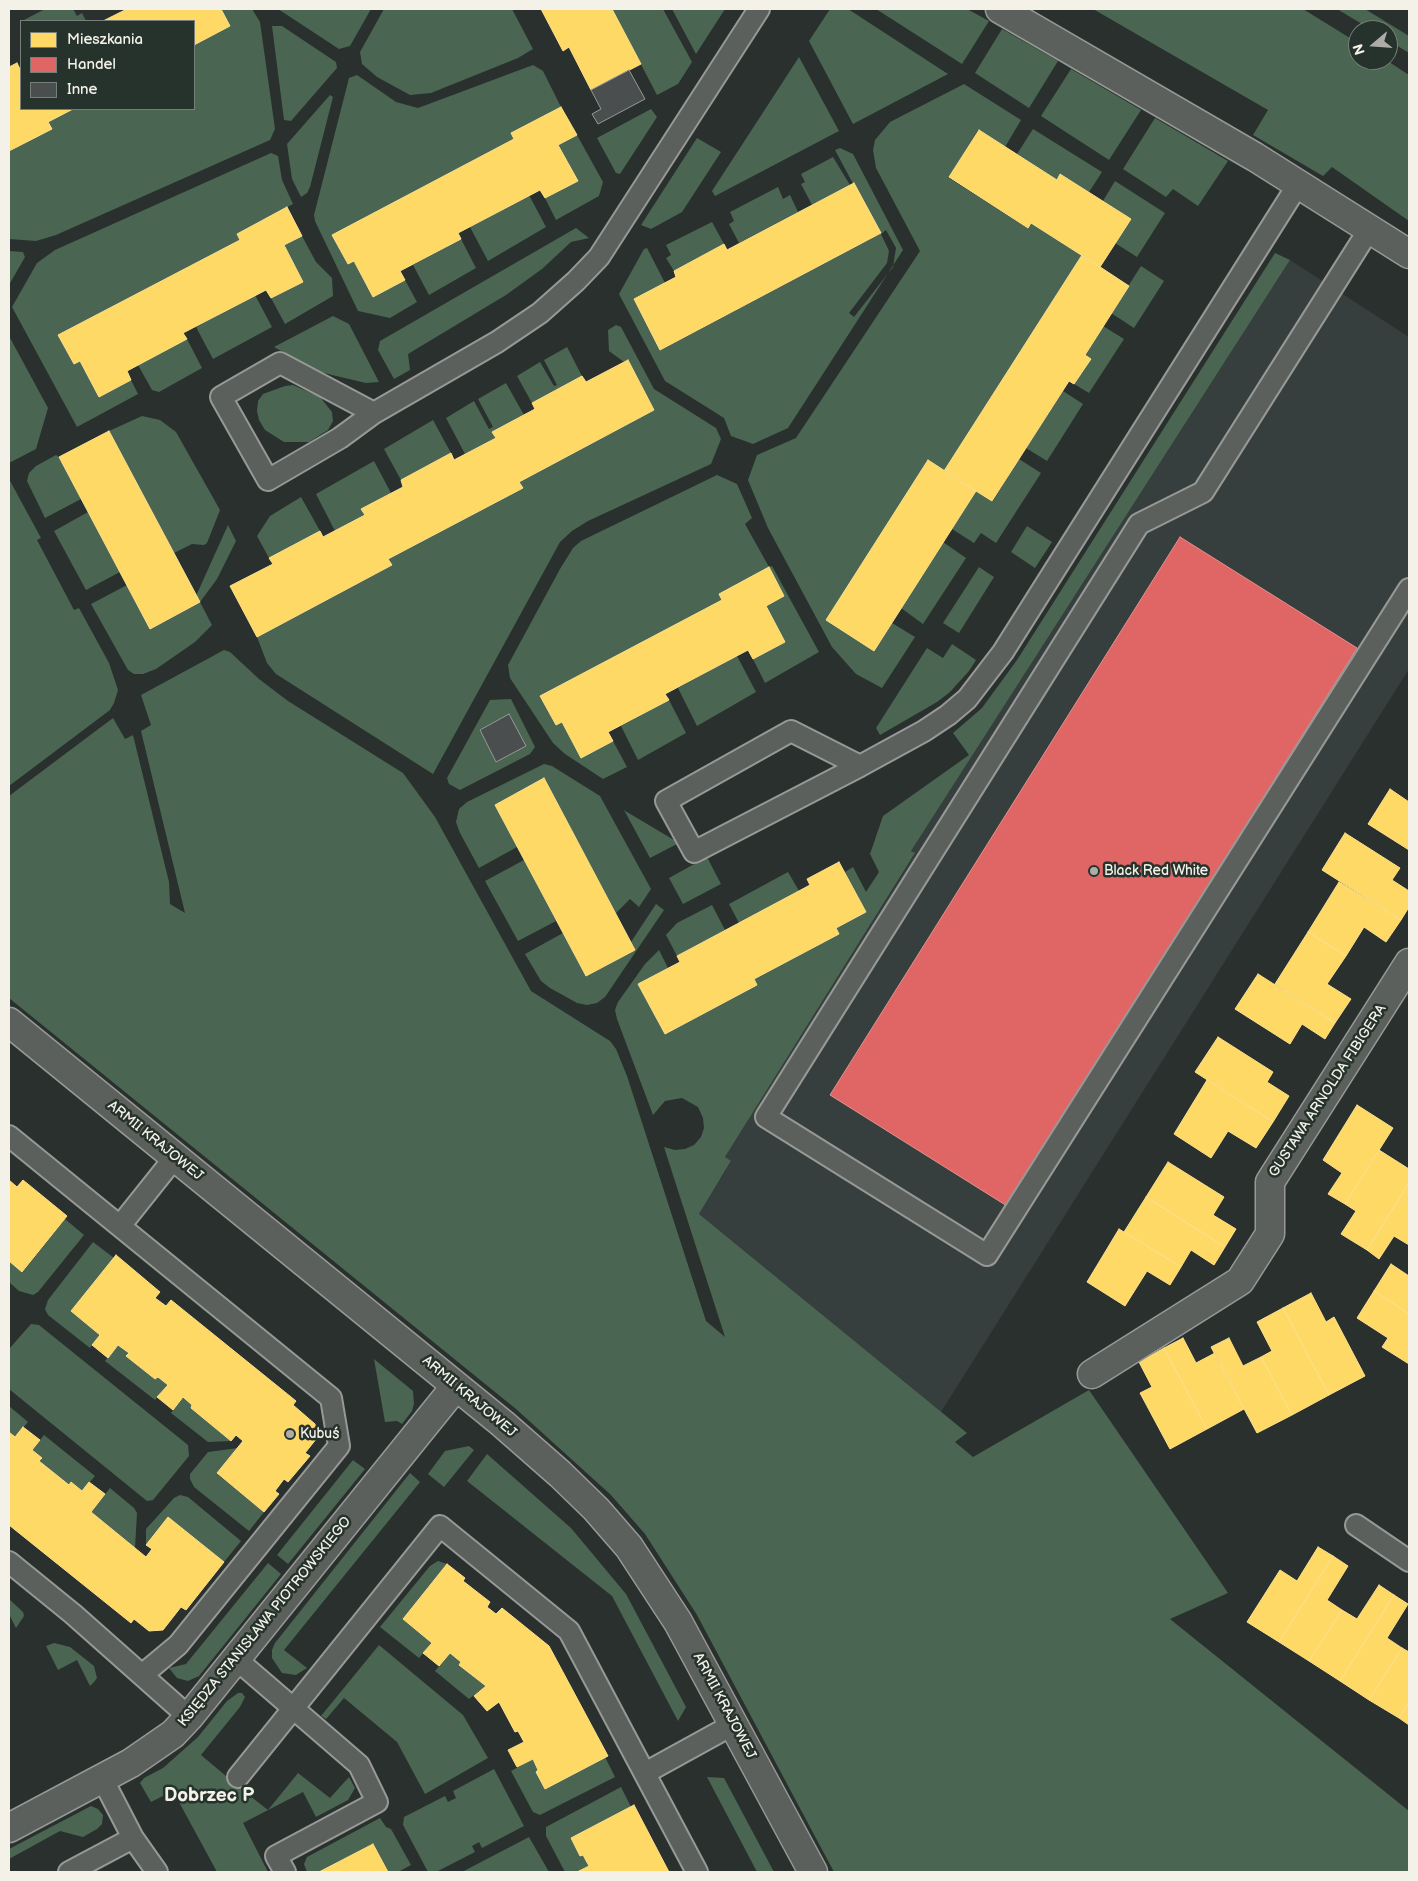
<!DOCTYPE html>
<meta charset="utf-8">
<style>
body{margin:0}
#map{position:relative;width:1418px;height:1881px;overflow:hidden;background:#29302d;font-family:"Balsamiq Sans",sans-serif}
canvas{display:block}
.frame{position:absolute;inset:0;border:10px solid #f4f1e8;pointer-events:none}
.legend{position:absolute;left:20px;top:20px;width:175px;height:90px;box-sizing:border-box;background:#26332d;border:1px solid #787f78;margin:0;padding:6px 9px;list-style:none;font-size:15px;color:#f4f1e8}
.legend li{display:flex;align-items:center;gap:10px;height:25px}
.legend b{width:25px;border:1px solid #787f78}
.north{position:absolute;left:1348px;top:20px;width:50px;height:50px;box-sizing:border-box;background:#26332d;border:1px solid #787f78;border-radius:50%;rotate:252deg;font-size:14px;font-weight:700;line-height:20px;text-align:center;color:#f4f1e8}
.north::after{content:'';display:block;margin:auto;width:18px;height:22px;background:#adada7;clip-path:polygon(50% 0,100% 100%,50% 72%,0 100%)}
</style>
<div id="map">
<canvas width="1418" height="1881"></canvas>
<div class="frame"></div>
<ul class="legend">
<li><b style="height:14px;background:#ffd966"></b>Mieszkania</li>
<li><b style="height:14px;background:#e06666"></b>Handel</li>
<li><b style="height:14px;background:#4b4e4f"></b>Inne</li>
</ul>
<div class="north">N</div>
</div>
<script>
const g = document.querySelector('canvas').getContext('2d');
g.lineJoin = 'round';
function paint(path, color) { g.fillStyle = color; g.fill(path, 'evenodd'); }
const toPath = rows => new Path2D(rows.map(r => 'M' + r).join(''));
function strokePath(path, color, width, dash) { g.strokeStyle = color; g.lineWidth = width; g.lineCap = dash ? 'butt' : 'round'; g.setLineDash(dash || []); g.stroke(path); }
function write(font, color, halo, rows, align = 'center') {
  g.font = font + ' "Balsamiq Sans",sans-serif'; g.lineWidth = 5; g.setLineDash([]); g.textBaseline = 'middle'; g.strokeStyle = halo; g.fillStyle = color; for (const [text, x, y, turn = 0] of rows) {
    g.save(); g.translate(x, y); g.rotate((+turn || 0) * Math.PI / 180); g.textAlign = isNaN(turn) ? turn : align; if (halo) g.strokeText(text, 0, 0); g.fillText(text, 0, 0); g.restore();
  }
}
paint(toPath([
 [1290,260,1409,337,1409,669,941,1412,699,1214,731,1162,725,1157,915,854,911,851]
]), '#363f3d');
paint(toPath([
 [45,9,73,9,77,16,82,13,86,21,22,21],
 [221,9,252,9,260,22,275,129,270,140,56,235,36,241,9,239,9,151,51,129,48,122,73,109,194,109,194,45,230,26],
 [278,9,371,9,350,46,339,49],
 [384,9,512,9,533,49,518,58,431,93,410,95,377,77,362,64,360,52],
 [612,9,663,9,692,62,678,84,657,95],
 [672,9,725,9,696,54],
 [830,9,848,9,948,74,853,124,809,41],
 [876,9,967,9,989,21,962,64],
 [1093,9,1303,9,1358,43,1358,60,1386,60,1409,75,1409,221,1332,167,1323,176,1253,135,1268,110],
 [1337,9,1365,9,1409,36,1409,53,1388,40,1388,30,1372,30],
 [272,26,282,26,336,62,337,68,291,121,284,120],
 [1002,29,1058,61,1029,108,975,73],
 [799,57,839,131,715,196,712,191],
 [533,65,543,71,561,107,512,133,514,139,333,235,348,264,354,261,373,297,405,280,417,302,390,318,358,311,315,221,314,215,349,78,357,75,396,102,418,108],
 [1071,69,1141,110,1109,160,1041,116],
 [964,84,1021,120,1005,147,978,130,949,178,1027,228,1031,223,1082,255,944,471,928,461,827,620,874,651,892,623,915,637,882,688,856,674,832,647,768,528,748,480,757,455,796,438,920,251,876,168,873,150,875,140,890,122],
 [330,95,333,97,310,187,307,193,301,197,292,179,287,144],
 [651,109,657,117,620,174,616,173,597,138],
 [1155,118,1228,161,1198,206,1173,189,1166,197,1123,169],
 [1033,129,1102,172,1089,192,1060,174,1057,180,1017,154],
 [577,135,603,182,599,196,556,220,545,198,577,181,558,145],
 [697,138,721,152,682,212,651,229,641,225],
 [840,148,853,154,903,250,788,428,753,444,731,436,724,418,665,381,619,294,644,249,647,248,665,283,634,300,661,350,880,234,835,150],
 [886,230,896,248,893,267,854,317,849,313,887,263,889,251,881,234],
 [271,153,278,156,282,180,293,204,237,234,240,240,58,335,74,364,80,361,99,397,131,380,138,394,77,427,12,307,37,263,55,250],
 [833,157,850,185,812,205,801,184,805,182,801,174],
 [1115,181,1165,213,1137,257,1115,243,1131,219,1103,201],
 [778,187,783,199,790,195,798,212,739,243,729,224,734,221,730,212],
 [529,195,546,227,488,261,470,227],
 [712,222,724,244,674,271,666,258,671,255,666,245],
 [576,228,589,238,571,242,542,269,506,295,408,354,410,370,394,379,378,350,380,341],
 [302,236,316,262,332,278,333,296,285,324,271,298,303,282,284,245],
 [461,239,476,268,429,295,413,265],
 [9,251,23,252,25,257,9,285],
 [1275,253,1290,260,911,851,915,853,725,1157,731,1161,699,1214,967,1433,955,1442,973,1457,1089,1390,1228,1593,1170,1619,1409,1811,1409,1872,834,1872,697,1615,645,1534,611,1495,516,1409,9,998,9,796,113,718,125,739,133,735,169,882,170,904,185,913,141,731,151,725,141,695,224,650,230,652,259,679,288,701,403,773,435,817,531,991,610,1041,616,1049,627,1076,706,1321,725,1337,664,1147,675,1150,685,1149,694,1145,701,1137,704,1128,703,1118,698,1107,682,1098,665,1101,653,1115,617,1019,615,1010,618,1002,645,964,659,950,668,968,638,984,665,1034,757,985,754,979,839,934,836,928,866,912,845,872,853,867,866,892,879,872,870,854,883,816,969,755,953,733,982,708,1017,660],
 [1141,266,1164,281,1134,328,1111,313],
 [255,295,272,327,213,359,196,327],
 [333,316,349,324,379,382,366,383,332,375,318,371,274,347],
 [616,325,621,327,654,389,716,428,721,439,711,464,588,521,572,531,560,542,433,774,276,674,267,663,257,637,391,566,388,559,522,488,519,482,654,410,628,360,624,362,609,351,608,330],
 [1103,326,1124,339,1089,393,1074,384,1091,359,1085,355],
 [9,336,48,408,36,449,9,463],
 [187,339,202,368,159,392,152,390,138,365],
 [567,347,582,376,532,403,517,376,540,362,554,386,557,385,544,360],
 [506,383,524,415,493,432,496,438,465,454,446,418,474,401,489,429,493,427,478,399],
 [293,385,320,397,332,412,333,421,328,430,309,442,284,442,265,430,259,420,257,411,258,401,263,394,285,386],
 [1063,391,1083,404,1047,461,1026,448],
 [142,416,160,420,176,432,220,510,207,543,204,545,192,544,174,553,109,431],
 [433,420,451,453,401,480,384,449],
 [56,455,59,457,81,499,45,518,27,481,29,473,36,466],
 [1019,459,1041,473,996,543,981,533,974,543,952,529,976,491,993,501],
 [374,461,391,493,362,509,365,515,335,531,316,494],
 [717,475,737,484,752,518,745,524,769,567,772,566,819,652,765,683,753,659,785,642,722,600,540,697,556,725,562,722,581,758,613,741,627,767,603,779,565,754,553,743,510,678,508,665,560,569,573,548,581,541],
 [9,479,41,538,37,540,74,610,79,608,109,663,118,690,114,703,110,710,9,786],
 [301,497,320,531,269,558,257,536,270,516],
 [88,512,120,572,86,590,54,531],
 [228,525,236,541,217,579,200,602,212,625,195,642,156,669,143,674,134,674,128,670,91,604,127,585,150,629,196,596],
 [1027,526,1052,542,1035,568,1011,552],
 [943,542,966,558,923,624,901,608],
 [979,567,994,577,959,633,943,623],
 [952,644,976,660,969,671,950,692,937,702,880,735,876,728,927,648,943,658],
 [737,656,756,692,697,726,678,688],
 [511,699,535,747,530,754,460,790,449,784,447,778,490,700],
 [669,700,686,733,638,760,621,726],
 [544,764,552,766,600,796,651,889,639,907,630,899,616,913,544,778,495,805,517,847,479,868,460,833,456,822,459,809,467,802],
 [624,810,627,812,679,843,650,858],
 [707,857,721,884,683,904,669,878],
 [524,860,556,921,518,941,485,881],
 [788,872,799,891,739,923,729,904],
 [656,904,664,910,605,997,597,1003,587,1005,577,1003,550,988,541,981,525,954,563,933,586,976,635,950,631,942],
 [712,905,725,930,677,956,666,935,677,923],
 [65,1219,84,1235,38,1292,33,1295,19,1291,9,1282,9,1261,23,1272],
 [93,1242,114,1258,71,1311,100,1335,90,1348,48,1315,45,1309,48,1300],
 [31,1324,39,1325,188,1445,189,1456,153,1500,147,1501,9,1389,9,1349],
 [118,1345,129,1353,127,1356,155,1379,158,1377,168,1385,155,1400,105,1361],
 [374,1359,413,1391,414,1404,412,1411,402,1424,397,1421,385,1422],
 [183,1397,192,1405,191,1408,231,1441,208,1442,171,1413],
 [9,1406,28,1422,15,1437,9,1432],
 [44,1435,95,1476,82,1491,69,1485,39,1461,41,1458,32,1450],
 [469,1446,474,1450,444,1487,428,1474,445,1451],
 [238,1448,217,1474,264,1512,249,1531,194,1487,190,1479,190,1474,208,1452],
 [487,1454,571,1528,626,1594,686,1707,678,1721,612,1596,467,1481],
 [353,1460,365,1469,288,1564,277,1555],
 [410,1473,420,1482,284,1650,307,1668,296,1675,282,1673,272,1658,272,1650,275,1643],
 [110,1488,134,1508,137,1513,135,1548,91,1512],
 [180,1495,188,1497,241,1541,224,1562,168,1517,146,1545,146,1529,174,1498],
 [438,1561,447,1564,403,1619,432,1643,419,1658,380,1627,430,1566],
 [268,1563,281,1574,199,1676,188,1681,177,1678,169,1668,186,1664],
 [9,1599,23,1612,24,1616,16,1628,9,1614],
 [54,1643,70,1647,94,1666,97,1678,94,1682,90,1686,77,1660,58,1670,46,1646],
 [379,1645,463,1715,488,1758,425,1794,397,1742,344,1698,326,1719,321,1716],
 [450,1653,461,1662,459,1665,486,1686,469,1699,435,1671],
 [238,1693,242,1693,245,1697,240,1707,201,1755,245,1792,268,1810,298,1773,330,1798,349,1777,355,1788,348,1800,316,1817,303,1792,243,1823,268,1872,217,1872,173,1791,151,1802,140,1783,144,1778,163,1768,198,1737,227,1701],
 [605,1757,615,1777,540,1815,533,1812,511,1771,533,1759,538,1770,536,1772,545,1789],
 [494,1769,524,1826,482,1848,479,1842,472,1846,475,1852,436,1872,428,1872,403,1825,404,1817,445,1796,448,1802,456,1798,453,1791],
 [707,1777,724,1778,774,1872,757,1872],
 [621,1787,631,1807,571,1838,580,1856,583,1855,589,1866,577,1872,565,1872,546,1836,546,1827],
 [91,1806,98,1809,103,1815,102,1824,97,1829,83,1837,60,1831,9,1859,9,1849],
 [380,1818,386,1827,391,1829,411,1865,398,1872,388,1872,373,1844,319,1872,307,1872,304,1864,307,1857],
 [529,1837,549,1872,462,1872]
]), '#4a6652');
const homes = toPath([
 [127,9,221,9,230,26,194,45,194,21,103,21,127,9],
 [541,9,612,9,641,64,591,90,569,47,563,51,541,9],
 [17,63,21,71,21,109,73,109,48,122,52,129,9,151,9,67,17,63],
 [561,107,577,135,558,145,578,181,545,198,540,190,458,233,461,239,400,271,405,280,373,297,354,261,348,264,332,235,514,139,511,133,561,107],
 [979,130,1057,180,1060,174,1131,219,1100,267,1031,223,1028,228,949,177,979,130],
 [854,183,881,233,660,350,634,299,676,277,674,271,724,244,727,250,854,183],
 [287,207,302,236,284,245,303,282,271,298,266,290,183,333,187,339,127,371,131,380,99,397,80,361,74,364,58,335,240,240,237,234,287,207],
 [1082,255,1129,286,1085,355,1091,359,1074,384,1069,381,992,501,944,471,1082,255],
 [628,360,654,410,519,482,523,488,388,559,392,565,257,637,230,586,273,564,269,558,320,531,323,537,365,515,361,509,403,487,401,480,451,453,454,460,496,438,492,432,535,409,532,403,582,376,586,382,628,360],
 [109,431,200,602,150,629,59,457,109,431],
 [928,460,976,491,874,651,826,620,928,460],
 [769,567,784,596,766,606,785,642,753,659,748,650,665,694,669,700,608,732,613,741,581,758,562,722,556,725,540,696,722,600,719,594,769,567],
 [544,778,635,950,586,976,495,805,544,778],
 [1390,789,1409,802,1409,850,1368,824,1390,789],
 [1345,833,1400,868,1392,880,1409,891,1409,907,1401,920,1322,870,1345,833],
 [839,862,866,912,836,928,839,934,754,979,757,985,665,1034,638,984,680,962,677,956,810,885,807,879,839,862],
 [1339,882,1401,920,1386,942,1364,927,1346,956,1308,932,1339,882],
 [1308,932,1346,956,1327,984,1351,999,1335,1023,1275,984,1308,932],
 [1258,974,1335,1023,1325,1039,1302,1024,1290,1044,1235,1009,1258,974],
 [1218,1037,1273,1072,1267,1082,1289,1096,1273,1122,1195,1072,1218,1037],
 [1207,1080,1273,1122,1256,1148,1228,1131,1211,1158,1174,1134,1207,1080],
 [1357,1105,1393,1128,1345,1204,1328,1194,1342,1173,1323,1160,1357,1105],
 [1379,1150,1409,1169,1409,1183,1367,1250,1341,1234,1356,1211,1345,1204,1379,1150],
 [1168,1162,1224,1197,1213,1215,1236,1229,1225,1247,1146,1197,1168,1162],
 [9,1180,17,1187,23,1180,67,1216,22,1272,9,1261,9,1180],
 [1409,1183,1409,1245,1394,1236,1379,1259,1367,1250,1409,1183],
 [1146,1197,1225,1247,1214,1265,1191,1250,1181,1267,1124,1232,1146,1197],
 [1119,1229,1181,1267,1170,1285,1147,1271,1125,1306,1087,1282,1119,1229],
 [116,1255,160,1292,155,1298,166,1306,171,1300,296,1401,293,1405,315,1424,317,1438,305,1453,310,1456,288,1482,284,1479,275,1491,279,1494,264,1512,217,1473,243,1441,236,1435,231,1441,191,1408,192,1405,183,1397,173,1410,157,1397,168,1385,158,1377,155,1379,126,1356,129,1353,118,1345,108,1358,92,1345,100,1335,71,1311,116,1255],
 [1391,1264,1409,1276,1409,1314,1374,1291,1391,1264],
 [1374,1291,1409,1314,1409,1364,1382,1347,1388,1338,1357,1318,1374,1291],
 [1311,1293,1326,1322,1334,1317,1365,1376,1329,1395,1283,1308,1311,1293],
 [1283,1308,1329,1395,1292,1415,1261,1357,1272,1351,1257,1322,1283,1308],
 [1183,1338,1196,1363,1215,1353,1244,1409,1207,1429,1164,1348,1183,1338],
 [1229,1338,1243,1366,1261,1357,1292,1415,1257,1433,1211,1347,1229,1338],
 [1164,1348,1207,1429,1170,1449,1140,1393,1152,1387,1139,1362,1164,1348],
 [23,1427,40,1440,32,1450,42,1458,39,1461,69,1485,71,1482,82,1491,89,1482,105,1494,91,1512,146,1557,152,1549,146,1545,168,1517,224,1562,186,1610,181,1607,163,1630,149,1631,134,1619,131,1623,9,1525,9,1432,15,1437,23,1427],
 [1318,1547,1333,1556,1279,1642,1247,1622,1280,1570,1297,1581,1318,1547],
 [1333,1556,1348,1566,1327,1600,1342,1610,1309,1661,1279,1642,1333,1556],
 [447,1564,465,1578,463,1581,490,1602,487,1607,496,1614,502,1608,549,1646,608,1756,545,1789,536,1772,538,1770,533,1759,517,1767,508,1750,524,1742,518,1731,515,1732,499,1702,487,1711,474,1696,486,1686,459,1665,461,1662,450,1653,439,1666,423,1653,432,1643,403,1619,447,1564],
 [1379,1585,1394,1595,1340,1681,1309,1661,1342,1610,1357,1619,1379,1585],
 [1394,1595,1408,1604,1387,1638,1402,1648,1369,1700,1340,1681,1394,1595],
 [1402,1648,1409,1652,1409,1703,1399,1718,1369,1700,1402,1648],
 [1409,1703,1409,1725,1399,1718,1409,1703],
 [634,1805,669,1872,577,1872,589,1866,583,1855,580,1856,571,1838,634,1805],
 [373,1844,388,1872,319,1872,373,1844]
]);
paint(homes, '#ffd966');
strokePath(homes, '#fce08d', 1);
const shops = toPath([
 [1180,537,1357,648,1007,1206,830,1095,1180,537]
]);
paint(shops, '#e06666');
strokePath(shops, '#e6908d', 1);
const building = toPath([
 [629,70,645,99,598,124,592,114,601,109,591,90,629,70],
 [509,714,526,746,496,762,480,730,509,714]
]);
paint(building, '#4b4e4f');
strokePath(building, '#969996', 1);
const lane = toPath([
 [1370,228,1203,492,1139,524,766,1117,987,1255,1409,589],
 [374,413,280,363,221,397,268,480,340,438,374,413,497,342,540,313,576,281,599,257,759,9],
 [860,766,791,731,666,801,694,852,860,766,924,731,948,715,967,699,1003,652,1299,183],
 [9,1136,331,1398,339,1446,178,1645,142,1675],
 [120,1226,175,1157],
 [1356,1525,1409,1561],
 [9,1562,73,1614,189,1717],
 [236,1659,359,1765,377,1802,276,1856,285,1872],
 [645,1773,734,1724],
 [238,1777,440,1526,569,1631,697,1872],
 [133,1838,157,1872],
 [69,1872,133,1838,102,1778]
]);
const street = toPath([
 [1000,9,1255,157,1409,254],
 [9,1022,503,1424,560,1474,596,1509,629,1547,678,1622,813,1872],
 [1092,1374,1240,1281,1270,1234,1270,1182,1409,963],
 [9,1828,131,1763,173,1734,189,1717,456,1386]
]);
strokePath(lane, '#969996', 24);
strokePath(street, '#969996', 31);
strokePath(lane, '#5c605c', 20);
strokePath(street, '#5c605c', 28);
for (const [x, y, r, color] of [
 [1094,871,5,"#adada7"],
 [290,1434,5,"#adada7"]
]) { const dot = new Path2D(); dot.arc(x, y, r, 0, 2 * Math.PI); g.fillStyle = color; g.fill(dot); strokePath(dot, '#26332d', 2); }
write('14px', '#f4f1e8', '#26332d', [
 ["Black Red White",1104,871],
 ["Kubuś",300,1434]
], 'left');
write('14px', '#f4f1e8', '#26332d', [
 ["GUSTAWA ARNOLDA FIBIGERA",1328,1091,-57],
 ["ARMII KRAJOWEJ",155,1141,39],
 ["ARMII KRAJOWEJ",469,1397,40],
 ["KSIĘDZA STANISŁAWA PIOTROWSKIEGO",265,1622,-51],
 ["ARMII KRAJOWEJ",724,1706,62]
]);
write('bold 19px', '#f4f1e8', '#26332d', [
 ["Dobrzec P",209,1796]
]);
</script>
